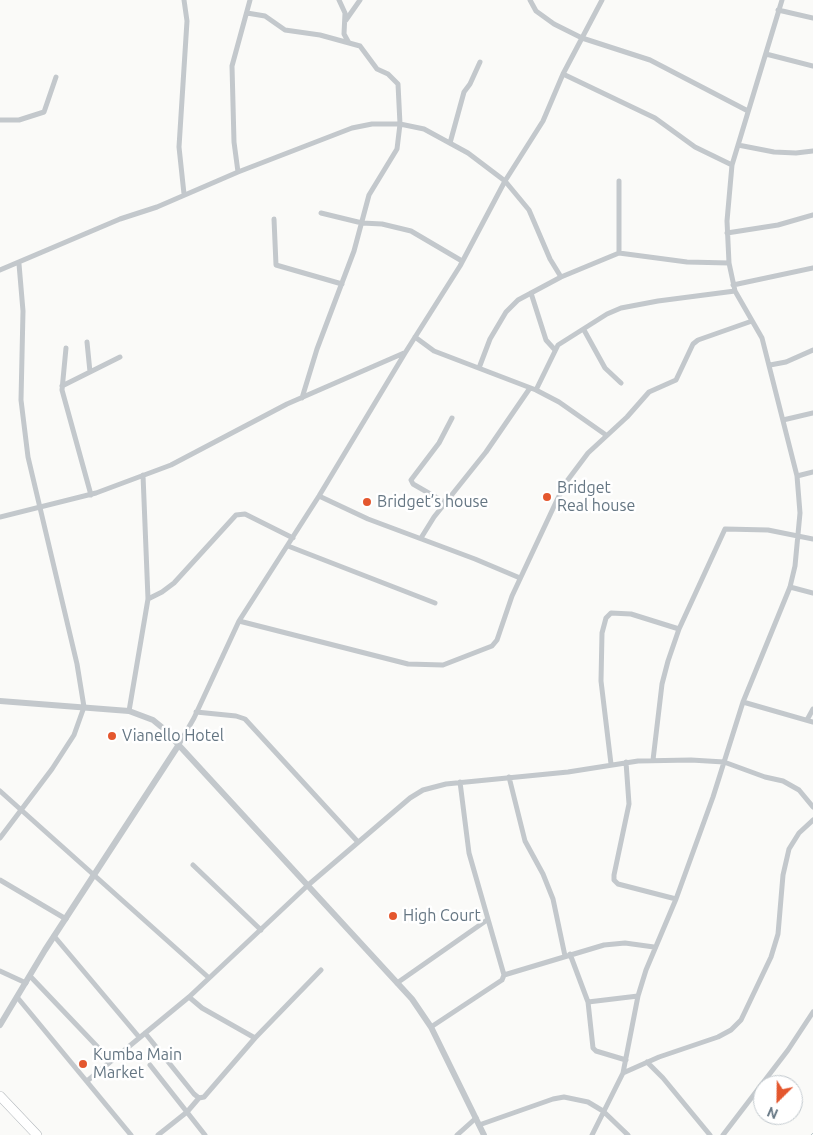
<!DOCTYPE html>
<meta charset="utf-8">
<style>
body{margin:0}
#map{position:relative;width:813px;height:1135px;overflow:hidden;background:#fafaf8;font-family:Ubuntu,sans-serif}
canvas{display:block}
.north{position:absolute;left:753px;top:1075px;width:50px;height:50px;box-sizing:border-box;background:#fff;border:1px solid #c1c8cd;border-radius:50%;rotate:203deg;font-size:14px;font-weight:700;line-height:20px;text-align:center;color:#657683}
.north::after{content:'';display:block;margin:auto;width:18px;height:22px;background:#e4572e;clip-path:polygon(50% 0,100% 100%,50% 72%,0 100%)}
</style>
<div id="map">
<canvas width="813" height="1135"></canvas>
<div class="north">N</div>
</div>
<script>
const g = document.querySelector('canvas').getContext('2d');
g.lineJoin = 'round';
const toPath = rows => new Path2D(rows.map(r => 'M' + r).join(''));
function strokePath(path, color, width, dash) { g.strokeStyle = color; g.lineWidth = width; g.lineCap = dash ? 'butt' : 'round'; g.setLineDash(dash || []); g.stroke(path); }
function write(font, color, halo, rows, align = 'center') {
  g.font = font + ' Ubuntu,sans-serif'; g.lineWidth = 5; g.setLineDash([]); g.textBaseline = 'middle'; g.strokeStyle = halo; g.fillStyle = color; for (const [text, x, y, turn = 0] of rows) {
    g.save(); g.translate(x, y); g.rotate((+turn || 0) * Math.PI / 180); g.textAlign = isNaN(turn) ? turn : align; if (halo) g.strokeText(text, 0, 0); g.fillText(text, 0, 0); g.restore();
  }
}
strokePath(toPath([
 [811,1135,813,1133]
]), '#bbc7cb', 1);
const trunk = toPath([
 [0,1096,37,1135]
]);
strokePath(trunk, '#b4b9bd', 10);
strokePath(toPath([
 [184,0,187,21,179,147,184,194],
 [339,0,345,13,344,34,349,43],
 [530,0,536,11,554,24,582,38,650,60,748,111],
 [778,10,813,18],
 [247,13,265,16,285,30,320,35,360,46,377,69,388,74,398,84,400,124,397,149,369,195,354,251,317,349,302,398],
 [346,20,360,0],
 [766,54,813,66],
 [563,74,655,118,695,147,732,165],
 [0,120,19,120,44,112,56,77],
 [450,143,464,92,470,84,480,62],
 [738,145,774,152,796,153,813,151],
 [238,172,234,142,232,66,250,0],
 [619,181,619,253,687,262,729,263],
 [321,213,362,223,382,224,411,231,462,261],
 [274,219,276,265,342,284],
 [727,233,778,225,813,215],
 [0,270,120,219,157,207,238,172,352,128,372,124,400,124,424,129,468,153,505,181,529,210,550,259,561,277,619,253],
 [733,285,813,268],
 [531,293,546,340,555,350],
 [584,330,605,368,621,383],
 [415,337,434,351,536,390,559,402,606,435],
 [87,342,90,372],
 [66,348,62,390,91,495],
 [770,365,786,362,813,350],
 [479,368,490,339,506,312,518,300,561,277],
 [62,386,120,357],
 [536,390,558,345,607,314,621,308,658,301,735,291],
 [783,420,813,413],
 [797,476,813,472],
 [319,496,368,519,475,559,520,578],
 [446,503,413,484,411,480,439,443,452,418],
 [0,517,96,493,171,465,287,404,404,353],
 [421,538,434,517,486,452,530,388],
 [288,546,435,603],
 [790,587,813,593],
 [148,599,162,592,174,583,236,515,245,514,293,538],
 [239,621,408,664,443,665,492,646,497,640,512,596,557,500,567,481,588,453,627,417,649,392,676,380,693,344,698,340,752,321],
 [743,702,813,722],
 [129,711,148,599,143,475],
 [196,712,236,716,245,719,358,842],
 [807,720,813,709],
 [178,746,194,718,239,621,319,496,405,353,460,266,505,181,543,121,563,74,602,0],
 [653,760,662,684,668,661,679,629,725,529,768,530,813,539],
 [626,762,629,804,614,875,614,880,618,884,676,899],
 [611,764,601,681,602,633,606,618,611,613,631,614,679,629],
 [509,777,525,841,543,874,553,899,565,956],
 [0,791,208,977],
 [0,838,52,769,74,735,84,707,77,664,28,457,21,400,23,311,19,264],
 [193,865,261,930],
 [0,880,66,919],
 [54,936,139,1037],
 [570,954,588,1002,593,1048,596,1051,626,1060],
 [0,971,26,983],
 [504,975,604,945,625,943,654,947],
 [30,976,111,1061],
 [397,983,487,920],
 [17,997,131,1135],
 [189,997,202,1008,255,1038],
 [588,1002,638,996],
 [431,1027,502,980,504,975,469,853,460,782],
 [145,1033,194,1094,199,1098,204,1097,255,1038,321,970],
 [647,1062,663,1078,710,1135],
 [150,1065,205,1135],
 [623,1073,659,1057,718,1037,731,1030,741,1020,771,957,778,934,783,875,789,849,799,833,813,820],
 [87,1081,189,997,307,886,410,798,423,790,446,784,568,772,638,761,691,760,724,762,765,777,783,781,799,790,813,807],
 [479,1125,553,1099,564,1097,588,1102,603,1111,628,1135],
 [158,1135,187,1112,199,1098],
 [457,1135,476,1118],
 [592,1135,623,1073,638,996,646,970,676,899,713,797,743,702,790,587,795,566,800,513,797,476,762,338,735,291,729,263,727,221,732,165,782,0],
 [723,1135,788,1050,813,1012]
]), '#c3c8cc', 5);
strokePath(toPath([
 [0,701,129,711,153,720,164,729,412,999,431,1027,484,1135],
 [0,1025,45,950,178,746]
]), '#c3c8cc', 6);
strokePath(trunk, '#fff', 9);
for (const [x, y, r, color] of [
 [547,497,5,"#e4572e"],
 [367,502,5,"#e4572e"],
 [112,736,5,"#e4572e"],
 [393,916,5,"#e4572e"],
 [83,1064,5,"#e4572e"]
]) { const dot = new Path2D(); dot.arc(x, y, r, 0, 2 * Math.PI); g.fillStyle = color; g.fill(dot); strokePath(dot, '#fff', 2); }
write('16px', '#657683', '#fff', [
 ["Bridget",557,488],
 ["Real house",557,506],
 ["Bridget’s house",377,502],
 ["Vianello Hotel",122,736],
 ["High Court",403,916],
 ["Kumba Main",93,1055],
 ["Market",93,1073]
], 'left');
</script>
